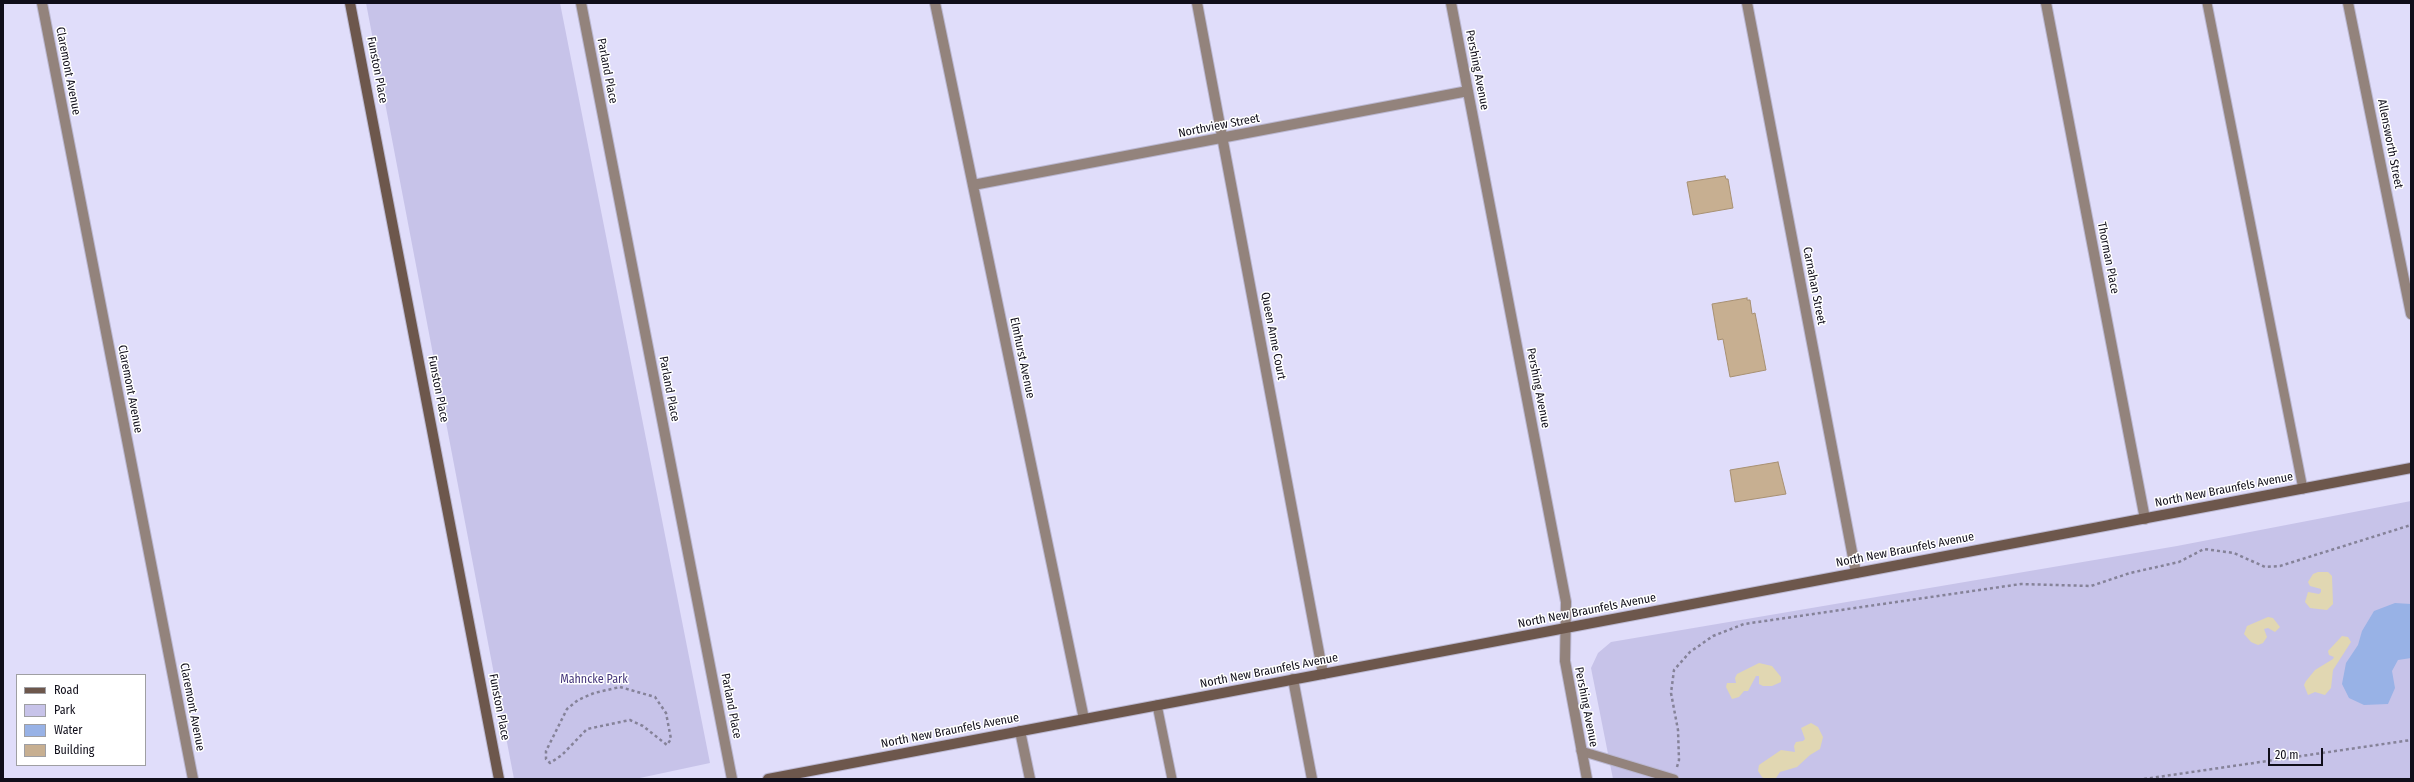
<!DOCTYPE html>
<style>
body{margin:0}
#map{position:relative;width:2414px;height:782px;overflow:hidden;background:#e0ddfa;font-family:"Fira Sans Condensed",sans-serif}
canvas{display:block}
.frame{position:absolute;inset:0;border:4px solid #100e1a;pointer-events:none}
.legend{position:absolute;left:16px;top:674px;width:130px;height:92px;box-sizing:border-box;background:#fff;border:1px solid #9f9fa3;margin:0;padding:5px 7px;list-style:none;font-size:12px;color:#100e1a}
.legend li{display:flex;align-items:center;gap:8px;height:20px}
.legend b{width:20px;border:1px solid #9f9fa3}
.scale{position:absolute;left:2268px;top:748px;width:55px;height:18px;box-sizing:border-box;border:2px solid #100e1a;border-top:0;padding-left:5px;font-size:12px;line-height:14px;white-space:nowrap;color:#100e1a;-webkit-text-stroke:3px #fff;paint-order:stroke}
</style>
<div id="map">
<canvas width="2414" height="782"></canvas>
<div class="frame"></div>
<ul class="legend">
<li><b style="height:5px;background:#6d574c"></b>Road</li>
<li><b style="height:11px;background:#c7c3e9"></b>Park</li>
<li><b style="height:11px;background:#98b2e6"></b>Water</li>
<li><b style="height:11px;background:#c7af91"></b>Building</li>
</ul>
<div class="scale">20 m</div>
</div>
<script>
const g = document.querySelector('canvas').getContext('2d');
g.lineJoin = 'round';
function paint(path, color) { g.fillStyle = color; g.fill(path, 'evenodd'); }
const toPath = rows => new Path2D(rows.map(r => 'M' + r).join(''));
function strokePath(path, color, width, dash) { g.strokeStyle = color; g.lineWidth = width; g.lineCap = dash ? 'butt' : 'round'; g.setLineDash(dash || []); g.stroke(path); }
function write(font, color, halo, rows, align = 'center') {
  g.font = font + ' "Fira Sans Condensed",sans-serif'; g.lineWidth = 3; g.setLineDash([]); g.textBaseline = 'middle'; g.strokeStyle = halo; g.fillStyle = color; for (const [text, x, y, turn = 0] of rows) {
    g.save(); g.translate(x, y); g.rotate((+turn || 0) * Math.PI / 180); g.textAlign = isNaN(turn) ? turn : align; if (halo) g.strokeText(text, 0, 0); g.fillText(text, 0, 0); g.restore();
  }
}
paint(toPath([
 [366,3,560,3,710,763,635,779,514,779],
 [2411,501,2411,779,1613,779,1591,668,1598,653,1611,642,2177,546]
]), '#c7c3e9');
paint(toPath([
 [2318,572,2328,572,2332,576,2333,604,2327,610,2310,608,2305,602,2308,592,2319,594,2321,592,2321,589,2310,586,2308,582,2313,574],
 [2268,617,2273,618,2280,627,2275,632,2268,628,2264,629,2267,637,2263,643,2258,645,2251,642,2244,634,2247,626],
 [2342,636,2348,637,2351,642,2333,670,2331,688,2325,695,2315,692,2308,695,2304,685,2306,681,2315,670,2333,659,2334,657,2329,655,2328,651],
 [1759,663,1772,666,1781,677,1781,682,1772,686,1763,686,1759,684,1759,676,1756,676,1748,691,1744,691,1739,697,1732,699,1726,687,1727,683,1736,683,1735,678,1737,674],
 [1811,723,1818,727,1823,737,1820,749,1810,755,1797,767,1780,772,1776,778,1765,779,1762,777,1758,771,1759,765,1781,750,1795,752,1794,746,1796,742,1803,741,1805,739,1801,728]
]), '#e1d7b2');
paint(toPath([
 [2395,603,2411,604,2411,658,2398,660,2392,671,2395,688,2388,704,2364,705,2349,698,2342,684,2346,663,2358,645,2362,631,2374,611]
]), '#98b2e6');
const building = toPath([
 [1725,176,1726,179,1728,179,1733,208,1693,215,1687,182,1725,176],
 [1747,298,1747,300,1750,300,1752,314,1755,313,1766,370,1730,377,1723,339,1718,340,1712,304,1747,298],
 [1778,462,1786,494,1735,502,1730,470,1778,462]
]);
paint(building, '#c7af91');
strokePath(building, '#a79072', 1);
const lane = toPath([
 [2207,3,2303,489],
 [1157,705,1172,779],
 [1581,751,1674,779]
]);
const street = toPath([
 [42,3,193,779],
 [581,3,732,779],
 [935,3,1084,719],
 [1197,3,1323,674],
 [1451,3,1566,602,1565,661,1587,779],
 [1747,3,1856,573],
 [2046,3,2145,519],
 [2348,3,2411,314],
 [973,185,1468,91],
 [1293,679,1312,779],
 [1020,731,1030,779]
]);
const secondary = toPath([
 [350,3,499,779],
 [768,779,2411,468]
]);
strokePath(lane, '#bbb8d2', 11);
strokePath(street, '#bbb8d2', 12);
strokePath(secondary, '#bbb8d2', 12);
strokePath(toPath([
 [620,687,655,697,666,713,671,739,667,745,643,726,630,720,587,729,562,755,550,763,546,759,546,751,567,709,578,700,594,693,620,687],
 [1677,767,1679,760,1678,730,1671,693,1674,670,1690,652,1713,636,1744,624,2021,584,2091,586,2130,573,2179,562,2204,549,2234,553,2265,567,2280,566,2411,525],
 [2144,779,2411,740]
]), '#858298', 2.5, [3, 3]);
strokePath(lane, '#93837c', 9);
strokePath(street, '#93837c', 10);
strokePath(secondary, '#6d574c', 10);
write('12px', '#100e1a', '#fff', [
 ["Funston Place",377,70,79],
 ["Pershing Avenue",1477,70,79],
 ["Claremont Avenue",68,71,79],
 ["Parland Place",607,71,79],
 ["Northview Street",1219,126,-11],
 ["Allensworth Street",2390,144,79],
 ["Thorman Place",2108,258,79],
 ["Carnahan Street",1814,286,79],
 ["Queen Anne Court",1273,336,79],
 ["Elmhurst Avenue",1022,358,78],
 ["Pershing Avenue",1538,388,79],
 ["Claremont Avenue",130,389,79],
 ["Funston Place",438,389,79],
 ["Parland Place",669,389,79],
 ["North New Braunfels Avenue",2224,490,-11],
 ["North New Braunfels Avenue",1905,550,-11],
 ["North New Braunfels Avenue",1587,611,-11],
 ["North New Braunfels Avenue",1269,671,-11],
 ["Parland Place",731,706,79],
 ["Claremont Avenue",192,707,79],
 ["Funston Place",499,707,79],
 ["Pershing Avenue",1586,707,79],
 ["North New Braunfels Avenue",950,731,-11]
]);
write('12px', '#46377b', '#fff', [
 ["Mahncke Park",594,680]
]);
</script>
